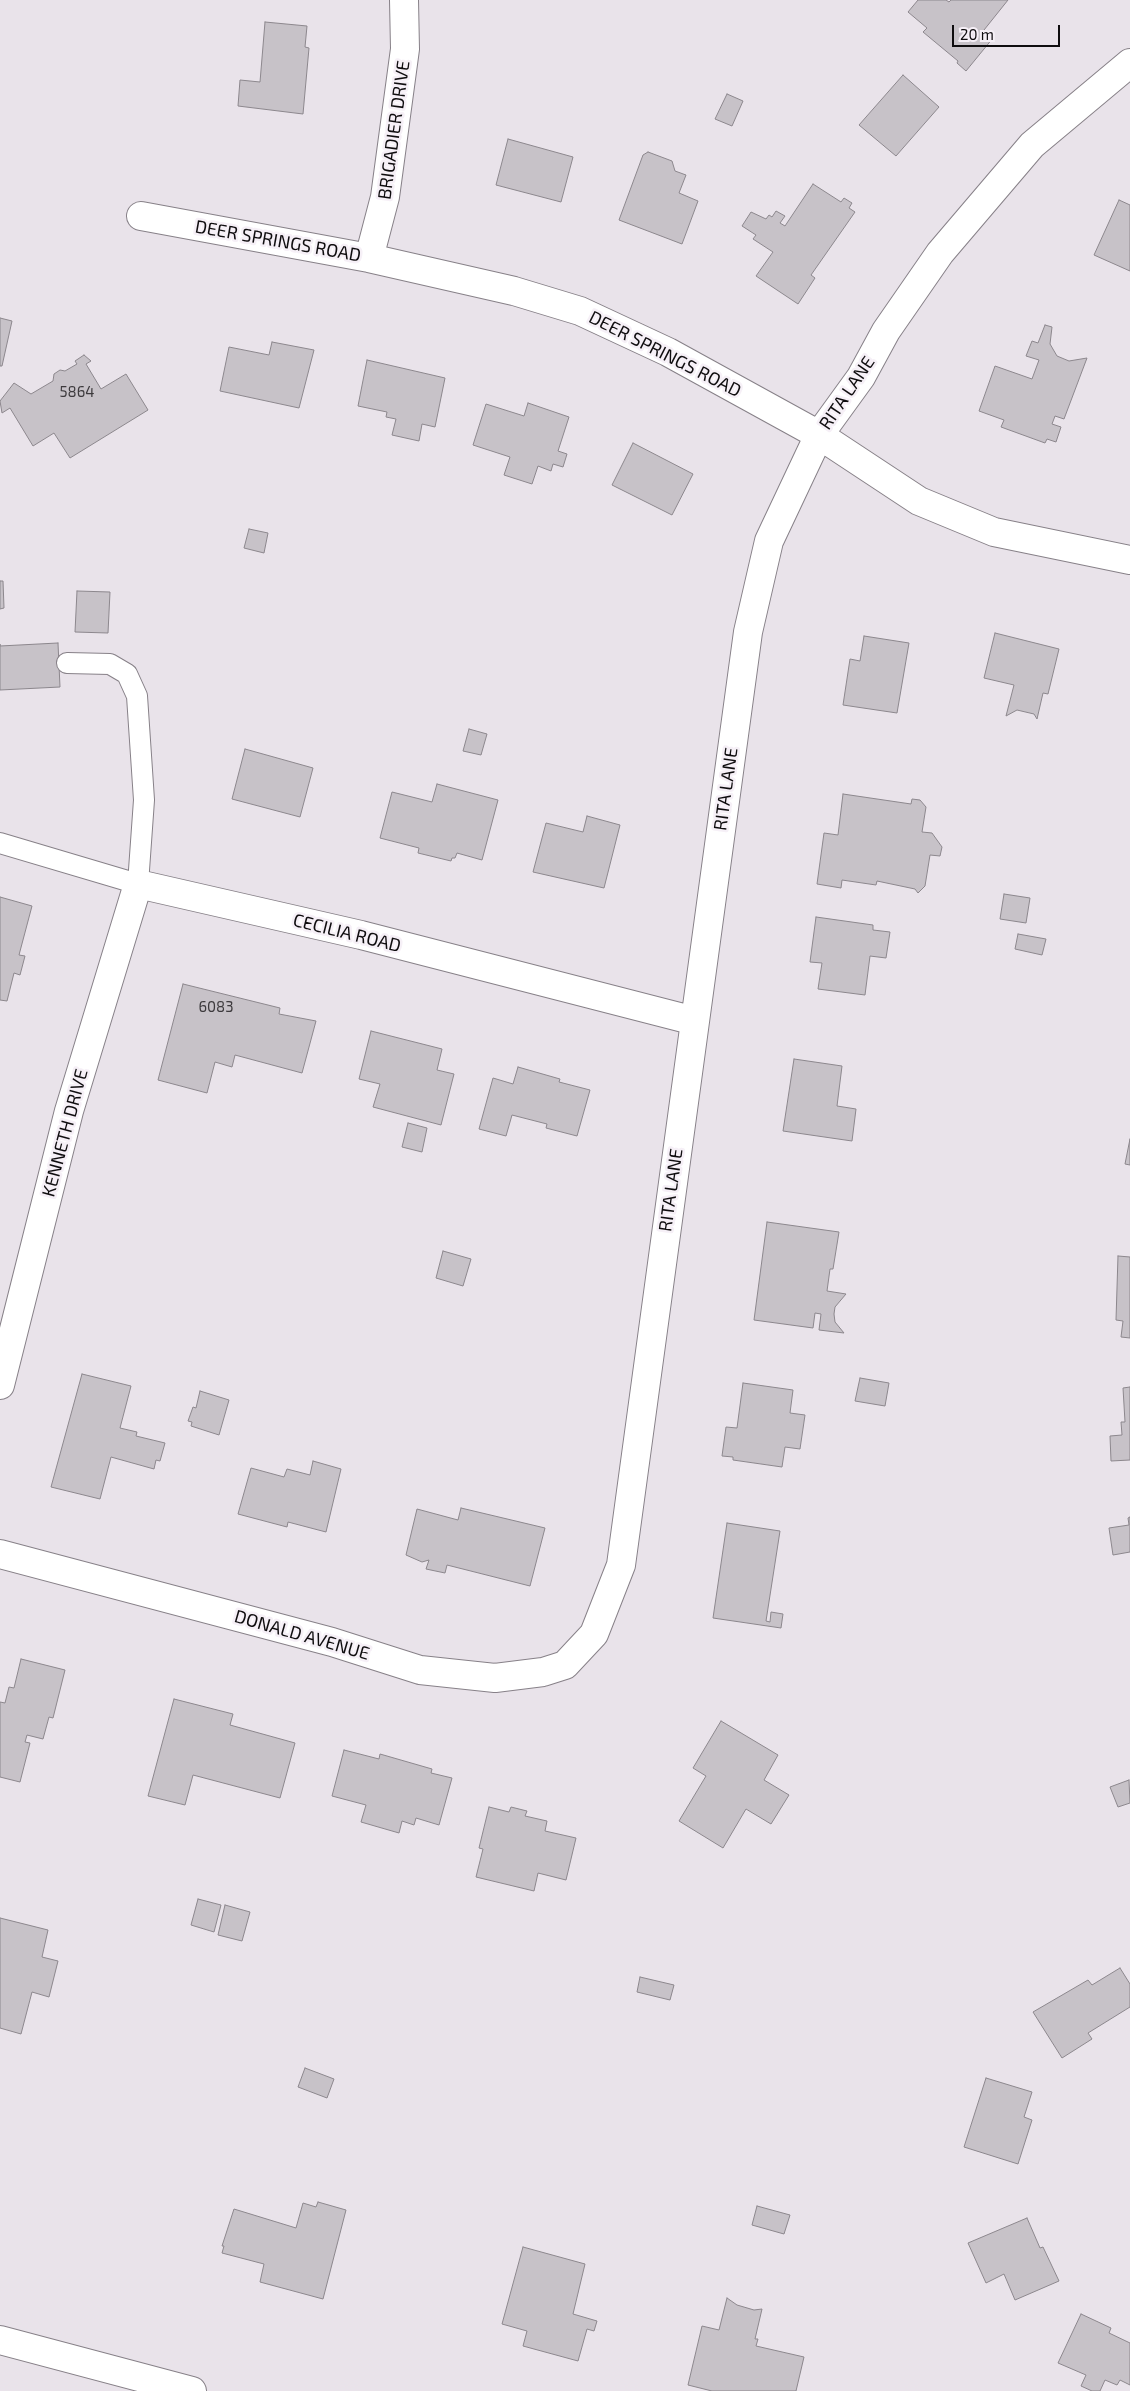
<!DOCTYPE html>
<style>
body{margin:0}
#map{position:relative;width:1130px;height:2391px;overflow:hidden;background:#e9e3ea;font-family:"Exo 2",sans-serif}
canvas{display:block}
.scale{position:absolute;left:952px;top:25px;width:108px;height:22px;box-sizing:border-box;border:2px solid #0f0d0f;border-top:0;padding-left:6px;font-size:15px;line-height:18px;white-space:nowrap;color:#0f0d0f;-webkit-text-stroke:4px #f6f0f7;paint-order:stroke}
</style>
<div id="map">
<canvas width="1130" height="2391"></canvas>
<div class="scale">20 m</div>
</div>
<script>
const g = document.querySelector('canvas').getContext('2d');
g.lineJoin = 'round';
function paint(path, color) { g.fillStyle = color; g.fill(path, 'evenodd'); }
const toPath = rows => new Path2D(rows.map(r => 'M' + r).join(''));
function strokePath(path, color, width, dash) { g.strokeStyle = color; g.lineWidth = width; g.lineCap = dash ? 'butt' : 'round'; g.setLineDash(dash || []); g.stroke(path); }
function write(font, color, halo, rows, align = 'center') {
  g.font = font + ' "Exo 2",sans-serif'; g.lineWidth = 5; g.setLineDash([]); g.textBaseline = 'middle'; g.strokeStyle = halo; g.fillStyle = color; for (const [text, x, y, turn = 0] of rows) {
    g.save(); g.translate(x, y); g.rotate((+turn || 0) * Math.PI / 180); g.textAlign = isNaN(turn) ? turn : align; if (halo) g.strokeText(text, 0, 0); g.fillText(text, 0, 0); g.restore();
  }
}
const building = toPath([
 [918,0,946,0,949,2,951,0,1008,0,984,30,993,38,966,71,957,63,958,61,923,32,927,28,908,12,918,0],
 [265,22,307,26,305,47,309,48,303,114,238,106,240,80,260,82,265,22],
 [903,75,939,107,896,156,859,125,903,75],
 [727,94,743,101,732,126,715,119,727,94],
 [508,139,573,157,561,202,496,185,508,139],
 [648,152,672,161,675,171,686,175,679,193,698,201,682,244,619,220,643,155,648,152],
 [813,184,841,202,844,198,852,203,849,208,855,212,811,275,815,278,798,304,756,276,773,252,753,239,756,235,742,226,751,212,766,219,769,215,772,217,776,211,785,216,780,223,785,226,813,184],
 [1119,200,1130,205,1130,271,1094,255,1119,200],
 [0,318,12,321,2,366,0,366,0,318],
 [1045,325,1052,327,1050,344,1057,356,1069,361,1087,358,1064,419,1055,416,1052,424,1061,427,1056,442,1047,439,1045,443,1001,427,1004,420,979,411,995,366,1032,379,1039,360,1026,356,1032,341,1038,343,1045,325],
 [272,342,314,350,299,408,220,391,229,347,269,355,272,342],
 [84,355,91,361,86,364,101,389,126,374,148,410,70,458,54,433,33,446,10,408,2,413,0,401,14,383,31,394,53,381,54,374,60,370,65,371,77,364,75,361,84,355],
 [367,360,445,378,435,427,422,424,419,441,392,435,396,419,386,417,387,412,358,406,367,360],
 [528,403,569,417,558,451,567,454,563,467,553,464,551,471,538,466,532,484,504,475,510,457,473,445,486,404,524,416,528,403],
 [633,443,693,474,672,515,612,485,633,443],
 [249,529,268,533,264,553,244,548,249,529],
 [0,581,3,581,4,608,0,609,0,581],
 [77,591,110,592,108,633,75,632,77,591],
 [995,633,1059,649,1048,694,1043,693,1037,719,1034,714,1017,710,1006,716,1014,685,984,678,995,633],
 [864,636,909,643,897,713,843,705,850,659,860,661,864,636],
 [58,643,60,687,0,690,0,644,0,646,58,643],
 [469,729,487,734,481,755,463,751,469,729],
 [245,749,313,768,300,817,232,799,245,749],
 [437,784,498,800,482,860,457,853,455,858,452,858,451,861,418,853,419,848,380,838,392,792,432,802,437,784],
 [843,794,911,804,912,799,920,800,926,807,922,832,932,833,942,847,940,856,930,855,925,886,918,893,915,889,877,881,876,885,842,880,841,888,817,884,824,833,838,835,843,794],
 [587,816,620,825,604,888,533,872,546,823,583,832,587,816],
 [1004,894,1030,898,1026,923,1000,919,1004,894],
 [0,897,32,906,19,955,25,956,20,975,14,973,7,1001,0,1000,0,897],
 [816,917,873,925,873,930,890,932,886,958,870,956,865,995,818,989,822,963,810,962,816,917],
 [1018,934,1046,939,1042,955,1015,949,1018,934],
 [183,984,280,1008,279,1014,316,1021,302,1073,235,1055,232,1067,215,1062,207,1093,158,1080,183,984],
 [371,1031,442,1049,437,1070,454,1074,441,1125,373,1107,380,1084,359,1079,371,1031],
 [794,1059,842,1066,837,1106,856,1109,852,1141,783,1131,794,1059],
 [518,1067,560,1079,559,1082,590,1090,577,1136,546,1128,547,1124,512,1115,506,1136,479,1129,493,1078,513,1084,518,1067],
 [408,1123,427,1128,422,1152,402,1147,408,1123],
 [1130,1139,1130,1165,1125,1164,1130,1139],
 [767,1222,839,1232,833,1269,830,1269,827,1291,846,1294,835,1307,834,1314,835,1322,844,1333,819,1330,821,1314,815,1313,813,1328,754,1320,767,1222],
 [443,1251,471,1259,463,1286,436,1278,443,1251],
 [1118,1256,1130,1257,1130,1338,1121,1337,1123,1321,1116,1320,1118,1256],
 [82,1374,131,1386,120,1428,137,1432,136,1436,165,1443,160,1461,156,1460,154,1469,111,1457,100,1499,51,1487,82,1374],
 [860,1378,889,1383,885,1406,855,1401,860,1378],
 [743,1383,793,1390,790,1413,805,1415,800,1449,785,1447,782,1467,733,1460,733,1457,722,1456,726,1427,737,1428,743,1383],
 [1130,1387,1130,1460,1111,1461,1110,1436,1122,1435,1121,1422,1125,1422,1123,1388,1130,1387],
 [200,1391,229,1400,219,1435,191,1426,192,1422,188,1421,193,1407,196,1408,200,1391],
 [313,1461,341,1469,326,1532,288,1522,287,1527,238,1514,251,1468,284,1477,287,1469,310,1475,313,1461],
 [461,1508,545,1528,530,1586,447,1565,445,1573,426,1569,429,1560,422,1562,406,1555,417,1509,458,1520,461,1508],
 [1130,1517,1130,1552,1113,1555,1109,1528,1129,1525,1128,1518,1130,1517],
 [727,1523,780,1531,766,1621,770,1622,771,1612,783,1614,781,1628,713,1618,727,1523],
 [21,1659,65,1670,53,1718,49,1717,43,1739,27,1735,25,1742,30,1743,20,1782,0,1777,0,1702,5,1703,9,1687,14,1688,21,1659],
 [174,1699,233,1714,230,1725,295,1743,280,1798,193,1775,185,1805,148,1796,174,1699],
 [721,1721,778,1755,764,1780,789,1795,771,1824,746,1809,723,1848,679,1821,706,1776,693,1768,721,1721],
 [344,1750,379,1759,380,1754,432,1769,431,1773,452,1778,439,1825,416,1818,414,1825,402,1821,399,1833,361,1822,366,1805,332,1796,344,1750],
 [1129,1780,1130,1803,1118,1807,1110,1787,1129,1780],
 [489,1807,509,1812,511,1807,527,1811,525,1816,547,1821,545,1831,576,1838,566,1880,538,1873,534,1891,476,1877,483,1849,479,1848,489,1807],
 [198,1899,221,1905,214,1932,191,1925,198,1899],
 [225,1905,250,1912,242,1941,218,1935,225,1905],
 [0,1918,48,1930,42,1957,58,1961,49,1997,32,1992,21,2034,0,2028,0,1918],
 [1120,1968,1130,1984,1130,2007,1088,2033,1092,2039,1062,2058,1033,2012,1088,1980,1092,1985,1120,1968],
 [640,1977,674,1985,670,2000,637,1992,640,1977],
 [305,2068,334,2079,327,2098,298,2087,305,2068],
 [986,2078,1032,2092,1024,2117,1032,2120,1018,2164,964,2147,986,2078],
 [318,2202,346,2210,323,2299,260,2282,264,2264,222,2253,224,2246,222,2246,234,2209,296,2228,303,2203,316,2207,318,2202],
 [757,2206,790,2215,784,2234,752,2225,757,2206],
 [1027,2218,1040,2248,1043,2247,1059,2281,1015,2300,1004,2274,986,2283,968,2243,1027,2218],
 [523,2247,585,2264,573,2314,597,2321,594,2331,587,2329,578,2361,523,2346,527,2331,502,2324,523,2247],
 [727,2298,737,2305,754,2310,762,2309,755,2339,758,2339,756,2346,804,2357,796,2391,712,2391,688,2385,702,2326,719,2330,727,2298],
 [1081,2314,1111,2328,1109,2333,1130,2343,1130,2385,1120,2380,1117,2385,1105,2380,1100,2391,1092,2391,1081,2386,1086,2375,1058,2363,1081,2314]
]);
paint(building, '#c7c2c8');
strokePath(building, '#8c878d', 1);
const service = toPath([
 [0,843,138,884,144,800,137,696,127,674,110,664,67,663]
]);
const minor = toPath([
 [141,216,369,258,514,291,580,311,668,352,819,435,919,501,994,532,1130,560],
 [369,258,385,197,405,49,404,0],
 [0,1385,69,1111,138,884,361,935,695,1021],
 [0,1554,332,1642,420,1670,495,1678,543,1672,565,1665,594,1634,621,1565,748,632,769,541,819,435,861,377,886,331,940,253,1032,145,1130,63]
]);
const tertiary = toPath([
 [0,2340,192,2391]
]);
strokePath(service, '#878188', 22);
strokePath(minor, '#878188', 30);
strokePath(tertiary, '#878188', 30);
strokePath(service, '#fff', 20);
strokePath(minor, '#fff', 28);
strokePath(tertiary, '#fff', 28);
write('15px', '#3d3a3d', null, [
 ["5864",77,392],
 ["6083",216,1007]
]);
write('18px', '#0f0d0f', '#f6f0f7', [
 ["BRIGADIER DRIVE",394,130,-82],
 ["DEER SPRINGS ROAD",278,241,10],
 ["DEER SPRINGS ROAD",665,354,27],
 ["RITA LANE",847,393,-56],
 ["RITA LANE",726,789,-82],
 ["CECILIA ROAD",347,933,14],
 ["KENNETH DRIVE",65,1133,-75],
 ["RITA LANE",671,1190,-82],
 ["DONALD AVENUE",302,1635,16]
]);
</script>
